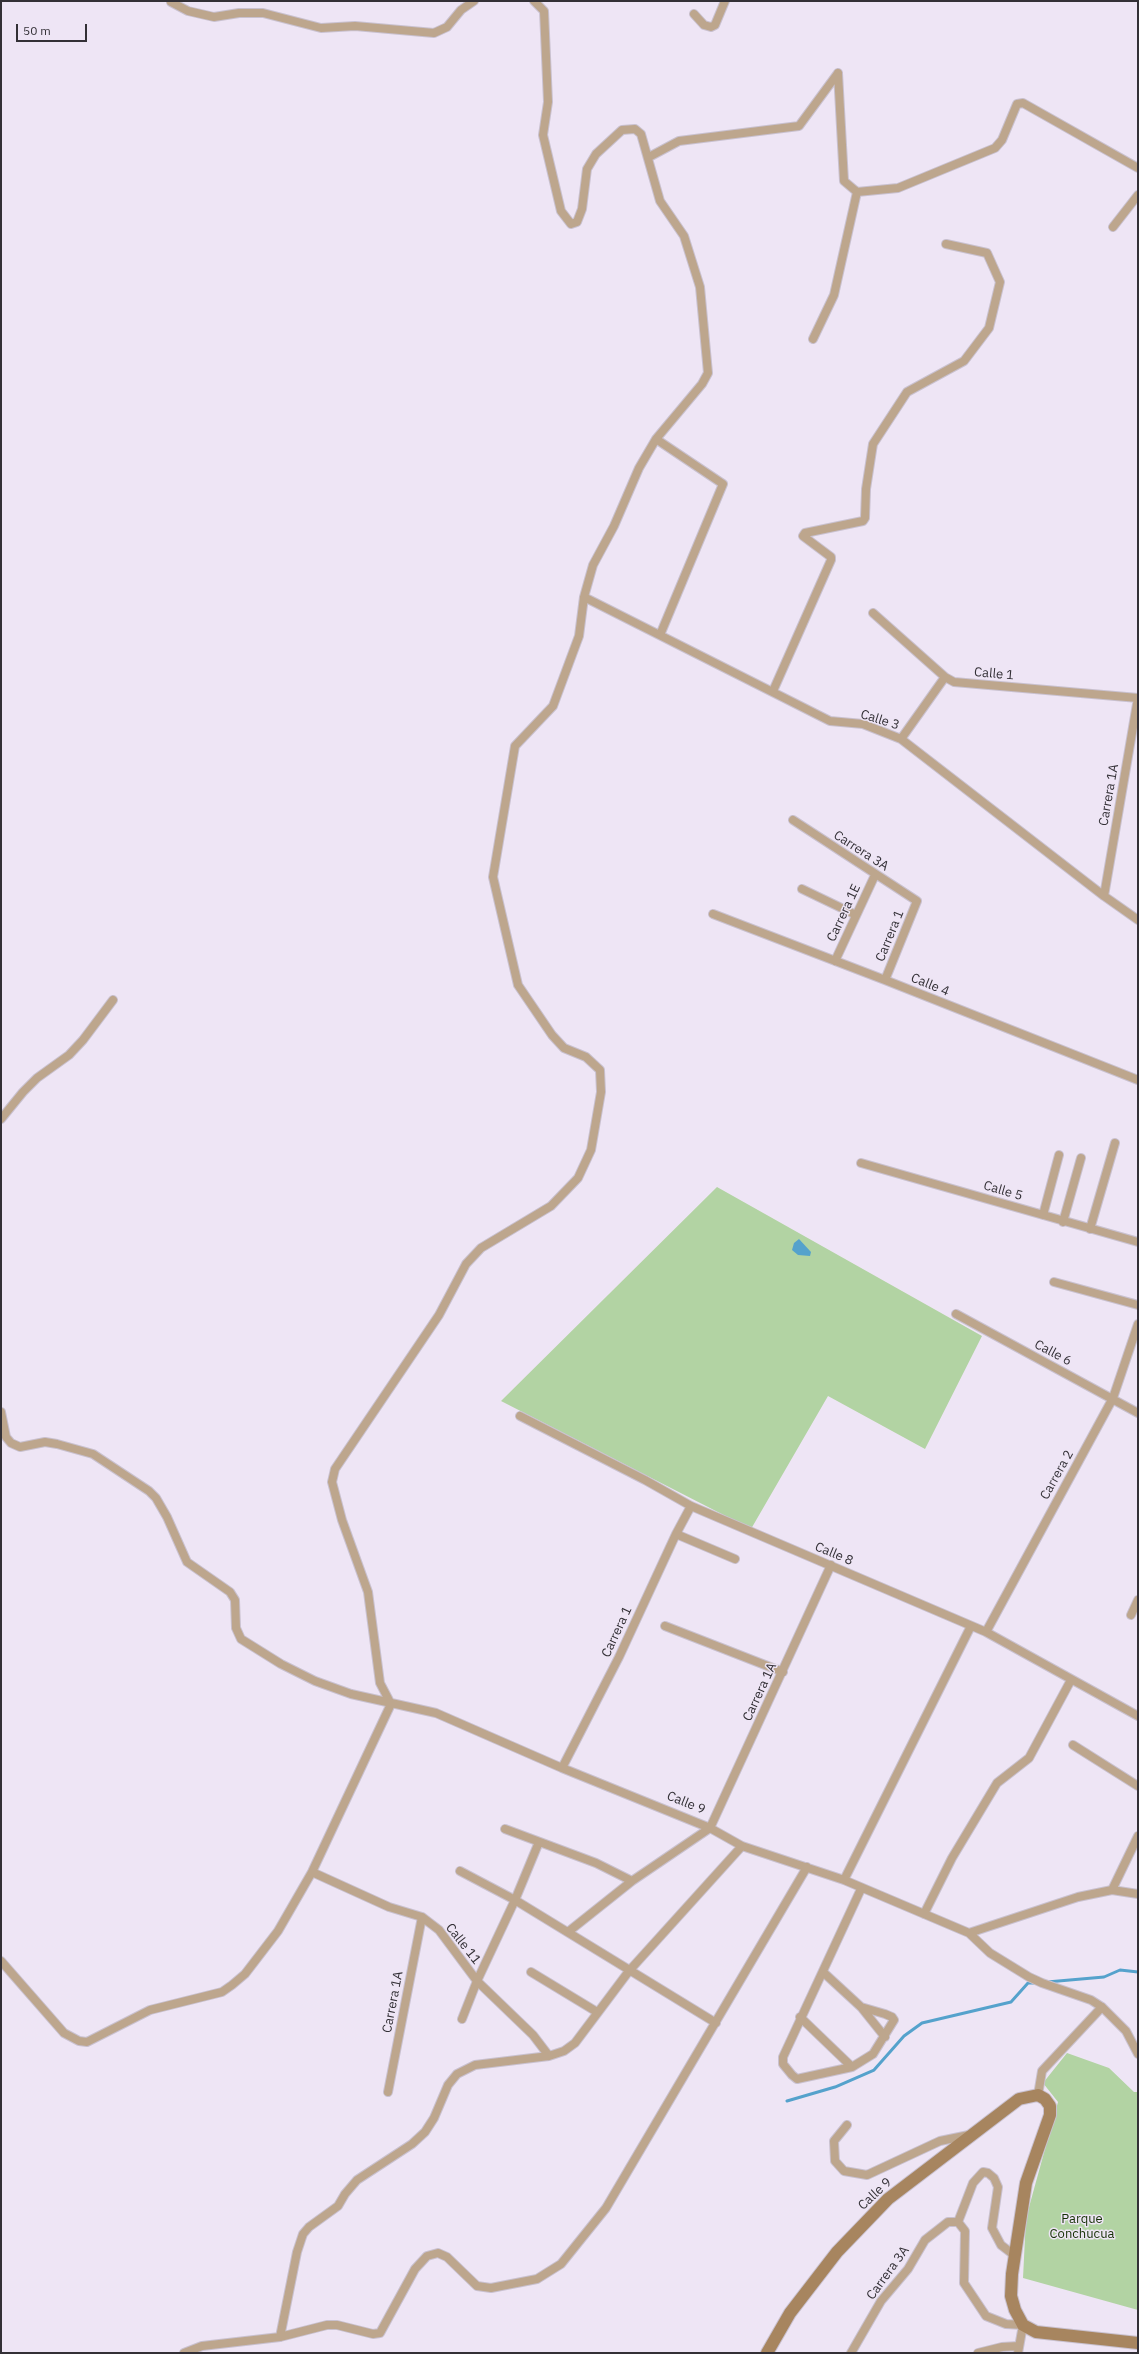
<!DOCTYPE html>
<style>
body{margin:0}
#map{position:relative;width:1139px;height:2354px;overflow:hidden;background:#eee5f5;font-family:"IBM Plex Sans",sans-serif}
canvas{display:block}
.frame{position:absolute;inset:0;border:2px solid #333036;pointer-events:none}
.scale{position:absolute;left:16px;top:24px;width:71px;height:18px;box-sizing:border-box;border:2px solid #333036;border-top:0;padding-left:5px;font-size:12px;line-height:14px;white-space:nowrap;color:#333036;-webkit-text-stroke:3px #eee5f5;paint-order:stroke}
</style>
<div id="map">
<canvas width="1139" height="2354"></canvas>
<div class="frame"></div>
<div class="scale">50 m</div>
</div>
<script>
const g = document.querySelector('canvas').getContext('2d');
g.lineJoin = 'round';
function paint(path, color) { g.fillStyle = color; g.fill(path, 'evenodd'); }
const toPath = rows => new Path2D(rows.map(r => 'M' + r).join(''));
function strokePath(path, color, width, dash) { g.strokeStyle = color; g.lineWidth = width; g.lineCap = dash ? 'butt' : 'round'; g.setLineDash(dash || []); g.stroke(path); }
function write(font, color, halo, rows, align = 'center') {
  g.font = font + ' "IBM Plex Sans",sans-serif'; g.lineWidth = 3; g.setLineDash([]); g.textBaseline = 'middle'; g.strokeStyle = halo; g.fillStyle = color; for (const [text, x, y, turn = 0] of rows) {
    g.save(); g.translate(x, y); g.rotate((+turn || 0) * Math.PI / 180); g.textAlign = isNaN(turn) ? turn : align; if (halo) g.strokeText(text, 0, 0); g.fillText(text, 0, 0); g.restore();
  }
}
paint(toPath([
 [717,1187,982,1336,925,1449,828,1396,751,1529,501,1401],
 [1067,2053,1109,2068,1134,2092,1138,2092,1138,2310,1023,2278,1026,2218,1058,2102,1043,2083]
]), '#b2d3a3');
paint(toPath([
 [799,1239,811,1252,810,1256,798,1255,792,1250,794,1243]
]), '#55a2cc');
strokePath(toPath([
 [1047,1982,1104,1977,1120,1970,1138,1972],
 [787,2101,835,2087,874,2070,904,2036,922,2023,1011,2002,1028,1983,1035,1983]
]), '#55a2cc', 3);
const street = toPath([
 [171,2,188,11,214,17,239,13,263,13,321,28,355,26,434,33,447,27,461,10,474,1],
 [694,14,704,25,711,27,715,25,725,1],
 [838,73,844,181,857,192,898,188,995,148,1002,140,1017,104,1023,103,1138,168],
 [649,157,679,141,799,126,838,73],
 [1113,227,1138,195],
 [813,339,834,295,857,192],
 [656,439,723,484,660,635],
 [584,597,830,721,863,724,901,739,1104,896,1138,920],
 [873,613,945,677,954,682,1138,698,1104,896],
 [773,691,831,560,831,557,803,536,805,533,863,521,865,518,866,489,873,444,907,392,964,361,989,328,1000,282,987,253,946,244],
 [901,739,945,677],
 [793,820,917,901,885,980],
 [802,889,856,915],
 [713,914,885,980,1138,1080],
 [835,961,875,875],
 [1,1119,23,1092,37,1078,69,1055,83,1040,113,1000],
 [861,1163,1138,1242],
 [1043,1215,1059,1155],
 [1063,1222,1081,1158],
 [1090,1229,1115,1143],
 [1054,1282,1138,1305],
 [956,1314,1138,1413],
 [1,1412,6,1437,11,1443,20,1447,45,1442,57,1444,93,1454,149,1491,156,1498,167,1517,187,1562,230,1592,235,1600,236,1628,241,1639,281,1664,315,1681,351,1694,436,1713,562,1768,710,1828,742,1846,844,1880,969,1933,990,1953,1029,1977,1042,1983,1091,2000,1102,2007,1126,2031,1138,2054],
 [520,1416,645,1480,691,1506,986,1632,1138,1716],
 [676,1534,735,1559],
 [1131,1615,1138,1600],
 [665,1626,783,1672],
 [986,1632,1113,1398,1138,1324],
 [391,1704,380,1683,368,1592,342,1520,332,1482,335,1469,439,1315,466,1264,481,1248,551,1206,578,1178,591,1150,601,1092,600,1070,586,1057,564,1048,552,1035,518,985,493,877,515,746,553,706,579,636,584,597,593,565,614,526,639,468,656,439,702,384,708,373,700,287,684,236,660,201,641,134,635,129,622,130,596,154,587,169,582,209,577,222,571,224,561,211,543,135,548,102,544,11,534,1],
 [1073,1745,1138,1786],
 [562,1768,619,1657,676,1534,691,1506],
 [710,1828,831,1565],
 [505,1829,596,1863,632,1881],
 [460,1871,515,1900,716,2023],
 [312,1872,389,1907,422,1917,439,1930,477,1981,533,2035,549,2056],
 [844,1880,971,1626],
 [1112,1890,1138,1836],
 [924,1914,952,1858,997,1783,1029,1758,1071,1680],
 [568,1932,632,1881,710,1828],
 [969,1933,1078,1897,1112,1890,1138,1894],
 [1,1961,64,2033,79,2041,87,2042,150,2010,222,1992,232,1985,245,1974,278,1931,312,1872,391,1704],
 [531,1972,597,2012],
 [823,1972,861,2007,885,2037],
 [861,2007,885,2014,892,2017,894,2020,873,2054,852,2067,797,2079,792,2075,783,2064,783,2057,861,1889],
 [800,2017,852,2067],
 [462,2019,477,1981,515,1900,539,1842],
 [388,2092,422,1917],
 [1038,2095,1042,2071,1102,2007],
 [847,2125,834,2141,835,2161,844,2171,867,2175,940,2141,969,2135],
 [958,2222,965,2231,964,2283,986,2316,1006,2324,1023,2325,1018,2353],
 [958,2222,973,2183,983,2172,988,2173,994,2178,998,2187,992,2228,1001,2245,1014,2255],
 [280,2337,297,2252,303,2234,309,2227,338,2206,345,2194,357,2180,412,2144,425,2132,434,2118,448,2085,457,2074,475,2065,549,2056,564,2051,575,2043,629,1971,742,1846],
 [184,2353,202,2346,280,2337,327,2325,337,2325,373,2334,380,2333,415,2269,427,2256,438,2253,447,2257,477,2286,491,2288,537,2279,561,2264,606,2208,807,1867],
 [851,2353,881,2301,908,2269,925,2240,948,2222,958,2222],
 [978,2353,1002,2347,1019,2346]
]);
const secondary = toPath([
 [767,2353,790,2313,837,2252,888,2199,1019,2099,1038,2095,1045,2099,1050,2106,1050,2115,1026,2183,1012,2274,1011,2296,1015,2310,1023,2325,1036,2332,1138,2343]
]);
strokePath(street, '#c9c1cf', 10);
strokePath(secondary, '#c9c1cf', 14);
strokePath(street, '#bda68d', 8);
strokePath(secondary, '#a7855f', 12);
write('13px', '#333036', '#eee5f5', [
 ["Calle 1",994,674,5],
 ["Calle 3",880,720,17],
 ["Carrera 1A",1109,795,-80],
 ["Carrera 3A",861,851,33],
 ["Carrera 1E",844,913,-65],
 ["Carrera 1",890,936,-68],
 ["Calle 4",930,985,22],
 ["Calle 5",1003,1191,16],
 ["Calle 6",1053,1353,28],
 ["Carrera 2",1057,1475,-61],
 ["Calle 8",834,1554,23],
 ["Carrera 1",617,1632,-65],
 ["Carrera 1A",760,1692,-65],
 ["Calle 9",686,1803,22],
 ["Calle 11",463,1944,52],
 ["Carrera 1A",393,2002,-79],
 ["Calle 9",875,2194,-43],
 ["Carrera 3A",888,2273,-54]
]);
write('13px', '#153104', '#eee5f5', [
 ["Parque",1082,2219],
 ["Conchucua",1082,2234]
]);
</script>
